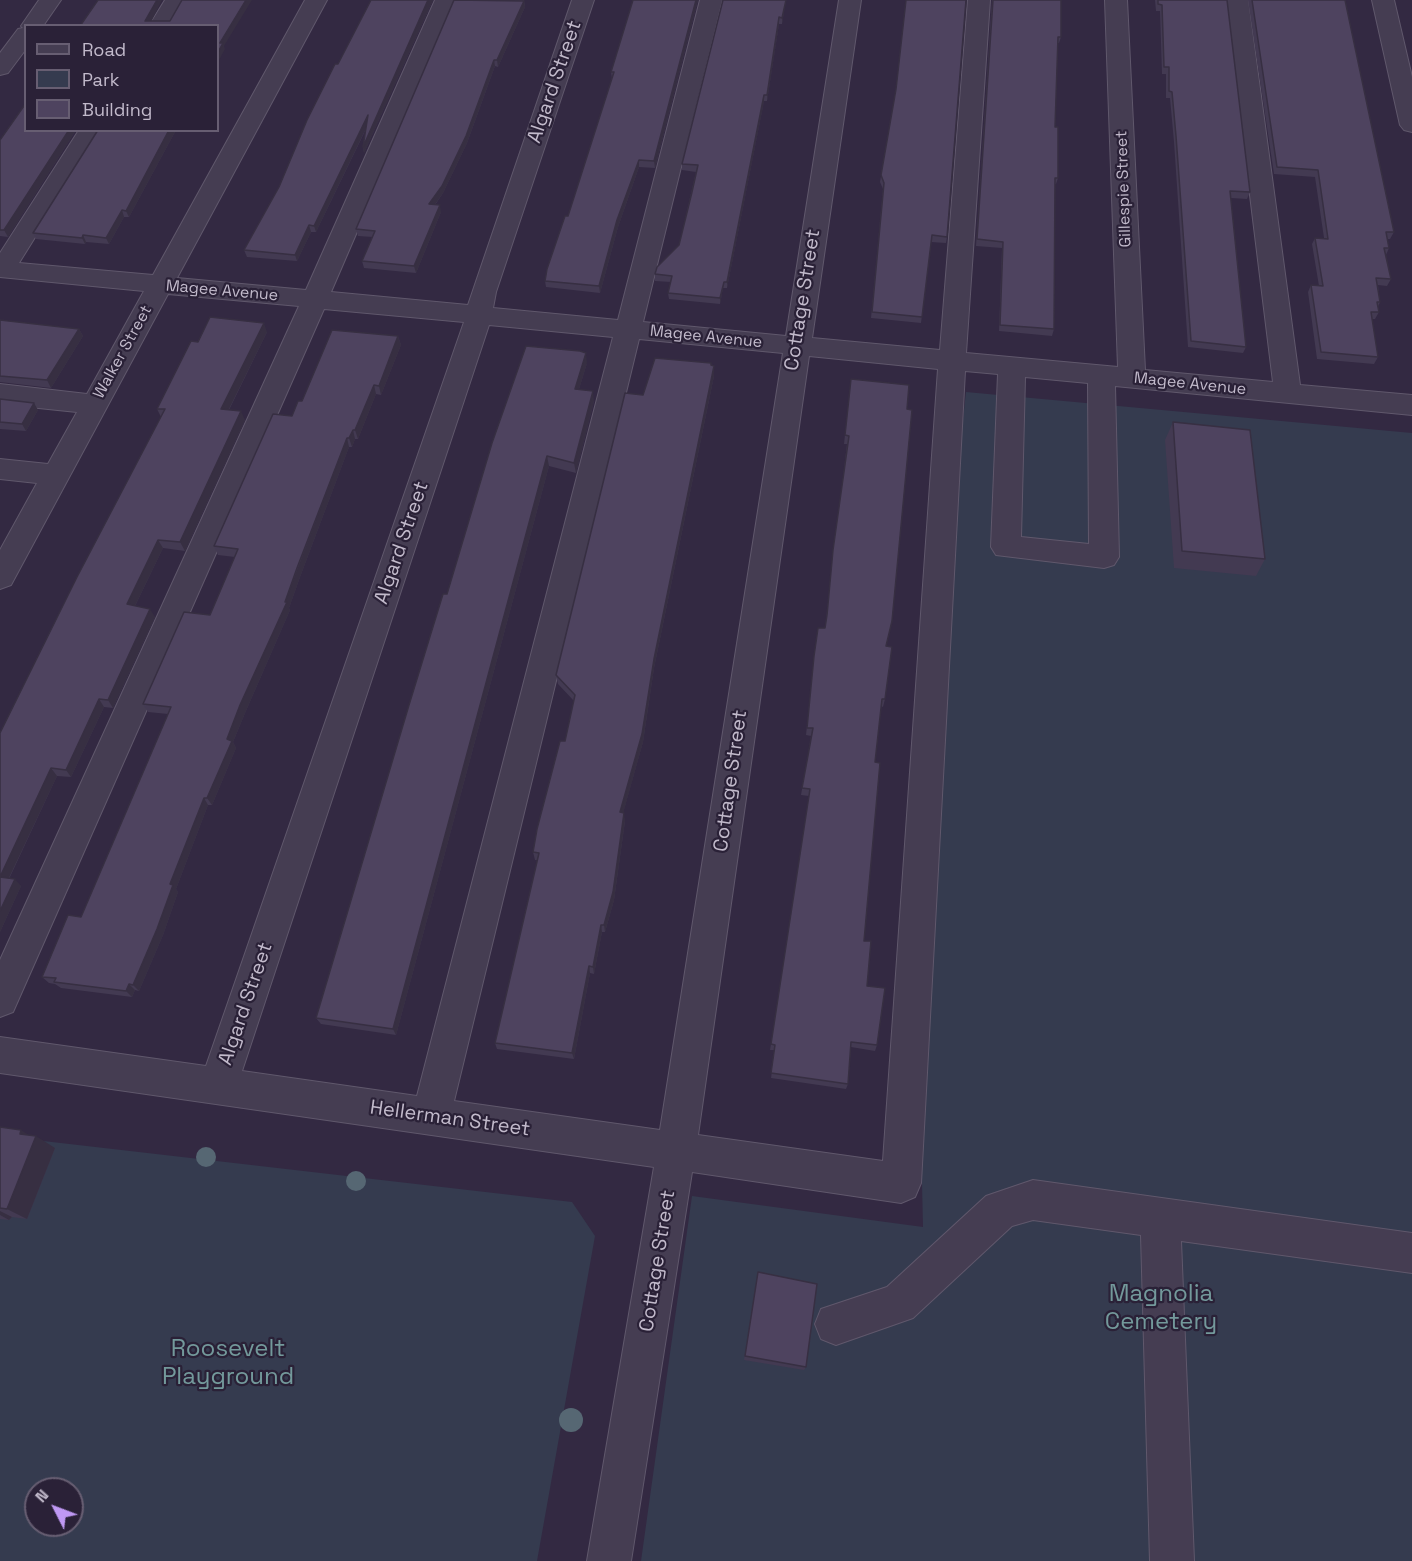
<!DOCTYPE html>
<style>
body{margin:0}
#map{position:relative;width:1412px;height:1561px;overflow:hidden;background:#332942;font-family:"Space Grotesk",sans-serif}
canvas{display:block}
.legend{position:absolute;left:24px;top:24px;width:195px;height:108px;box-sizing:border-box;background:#2a2137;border:2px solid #675e72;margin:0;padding:8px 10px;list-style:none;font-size:18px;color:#c2bacb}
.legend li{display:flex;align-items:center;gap:12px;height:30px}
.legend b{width:30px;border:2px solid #675e72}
.north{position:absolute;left:24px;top:1477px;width:60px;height:60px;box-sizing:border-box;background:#2a2137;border:2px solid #675e72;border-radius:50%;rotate:312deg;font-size:16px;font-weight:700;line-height:24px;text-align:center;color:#c2bacb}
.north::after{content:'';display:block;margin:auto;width:21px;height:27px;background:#bf98f3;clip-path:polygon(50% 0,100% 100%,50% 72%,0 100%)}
</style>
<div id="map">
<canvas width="1412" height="1561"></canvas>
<ul class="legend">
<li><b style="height:8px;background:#453d52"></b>Road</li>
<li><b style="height:16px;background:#353b4f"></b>Park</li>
<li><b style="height:16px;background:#4e435f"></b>Building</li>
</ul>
<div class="north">N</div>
</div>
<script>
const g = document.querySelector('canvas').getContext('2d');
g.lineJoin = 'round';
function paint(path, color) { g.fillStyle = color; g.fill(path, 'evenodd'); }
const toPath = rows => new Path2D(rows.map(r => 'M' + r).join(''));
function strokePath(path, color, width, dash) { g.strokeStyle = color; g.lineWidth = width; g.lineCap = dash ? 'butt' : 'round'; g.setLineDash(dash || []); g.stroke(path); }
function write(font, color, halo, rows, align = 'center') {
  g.font = font + ' "Space Grotesk",sans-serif'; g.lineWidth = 4.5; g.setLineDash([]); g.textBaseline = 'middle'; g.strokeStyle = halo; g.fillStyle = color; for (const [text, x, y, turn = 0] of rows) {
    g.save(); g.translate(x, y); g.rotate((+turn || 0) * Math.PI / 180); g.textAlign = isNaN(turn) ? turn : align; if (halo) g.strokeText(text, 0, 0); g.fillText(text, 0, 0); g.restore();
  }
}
paint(toPath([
 [966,392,1412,433,1412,1561,641,1561,692,1196,923,1227,921,1140,950,539],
 [0,1136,572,1202,595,1236,537,1561,0,1561],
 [36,1489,72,1489,72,1525,36,1525]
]), '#353b4f');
const minor = toPath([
 [39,0,61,0,43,26,26,26,26,49,8,73,0,75,0,53,18,29,23,28,21,26,39,0],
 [165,0,187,0,170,26,149,26,165,0],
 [305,0,327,0,177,278,306,290,435,0,457,0,331,292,468,305,572,0,594,0,496,292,493,308,618,320,700,0,722,0,643,322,786,336,839,0,861,0,812,338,940,350,968,0,990,0,966,353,1118,367,1105,0,1127,0,1145,370,1273,382,1226,0,1248,0,1300,385,1412,395,1412,415,1115,386,1119,557,1114,565,1104,568,996,555,991,547,998,374,965,371,921,1183,915,1197,901,1203,692,1172,631,1561,587,1561,654,1167,0,1073,0,1037,206,1066,464,322,324,309,13,1012,0,1017,0,960,299,306,168,294,11,585,0,589,0,550,37,483,0,479,0,459,48,464,77,412,0,404,0,384,87,394,144,291,0,277,0,253,79,130,102,130,19,263,153,275,305,0],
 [489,325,613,337,417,1096,242,1071,489,325],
 [639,339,783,353,660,1130,454,1101,639,339],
 [809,356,938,369,883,1161,698,1135,809,356],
 [1025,377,1088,383,1089,544,1021,537,1025,377],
 [1372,0,1394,0,1412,77,1412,132,1404,130,1400,125,1372,0],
 [1033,1180,1412,1233,1412,1273,1181,1241,1194,1561,1150,1561,1141,1235,1033,1220,1012,1226,913,1318,836,1345,821,1339,815,1324,821,1309,887,1287,986,1196,1033,1180]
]);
strokePath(minor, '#60586c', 2);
paint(minor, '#453d52');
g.fillStyle = '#566773';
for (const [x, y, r] of [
 [206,1157,10],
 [356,1181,10],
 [571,1420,12]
]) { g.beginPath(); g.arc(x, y, r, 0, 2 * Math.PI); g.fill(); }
paint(toPath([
 [371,0,433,0,364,153,363,147,366,129,316,232,311,232,297,261,247,257,244,250,279,187,338,64],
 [454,0,524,0,525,7,498,67,495,66,467,143,443,193,435,205,441,212,416,273,364,268,362,261,373,237,358,236,356,229],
 [633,0,698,0,655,168,639,167,618,227,600,293,546,287,545,281,568,216,612,79,611,72],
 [786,0,782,24,779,24,767,101,764,101,727,288,723,288,720,304,669,299,668,293,671,282,655,281,655,274,679,245,696,172,682,170,682,164],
 [992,0,1061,0,1061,37,1059,43,1057,43,1055,127,1058,178,1056,184,1055,184,1054,329,1052,336,999,331,1002,248,976,246],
 [1155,0,1227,0,1250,192,1247,199,1231,198,1246,347,1243,353,1188,347,1174,142,1170,98,1166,98,1166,74,1162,74,1160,11,1156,11],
 [1248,0,1345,0,1394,232,1390,239,1387,239,1389,248,1386,255,1391,279,1387,286,1378,285,1380,302,1378,307,1379,312,1375,319,1372,319,1378,357,1374,364,1317,359,1308,292,1311,285,1319,286,1312,244,1315,238,1324,238,1315,177,1274,174],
 [896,90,947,237,946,243,931,242,921,323,871,318,883,189,880,182],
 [26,130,76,130,8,237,0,236,0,140],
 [98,130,176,130,129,217,124,217,109,244,86,242,85,244,36,239,33,233],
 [0,320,79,329,83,336,51,388,0,382],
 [267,332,229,410,245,420,185,551,163,548,135,606,155,617,113,708,104,707,71,777,57,776,9,879,21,886,0,932,0,733,161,417,157,409,198,342],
 [398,336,401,345,381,395,376,394,358,439,355,439,352,447,349,447,300,577,289,608,290,610,245,713,233,742,236,748,212,805,208,805,176,889,178,892,163,935,139,991,135,990,132,997,61,988,55,984,49,983,42,977,81,917,168,714,148,712,143,704,210,615,235,557,218,555,214,546,292,416,302,401],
 [587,363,579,389,594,401,576,473,549,466,396,1035,321,1024,316,1018,447,594],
 [711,365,714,366,714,376,654,668,643,742,623,813,625,821,614,900,605,932,602,932,594,974,590,973,574,1059,497,1049,495,1043,537,860,535,860,533,852,565,741,574,701,558,684,556,675,643,395],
 [851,379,886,646,885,699,883,707,881,706,875,762,864,941,867,986,877,1045,875,1051,851,1047,848,1084,846,1089,771,1078,775,1050,770,1050,809,796,801,795,811,736,806,735,814,656,825,628,826,619,847,444,844,444],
 [0,399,38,410,26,431,0,429],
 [1173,422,1265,559,1256,576,1174,568,1165,440],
 [0,1127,31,1136,55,1148,27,1219,12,1217,9,1220,0,1219],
 [758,1272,806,1367,804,1370,744,1360]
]), '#433a52');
paint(toPath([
 [157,0,162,0,149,26,145,21],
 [246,0,252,0,224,46,225,49,218,62,218,52,220,43],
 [428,0,433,0,364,153,363,147],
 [696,0,698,0,655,168,654,161],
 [786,0,782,24,782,18],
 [524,1,525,7,498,67,497,60],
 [779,17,779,24,767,101,767,95],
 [494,60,495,66,467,143,443,193,431,210,429,204],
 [764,95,764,101,727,288,727,282],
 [368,115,369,122,316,232,314,226],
 [69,130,76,130,8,237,4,230],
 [169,130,176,130,129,217,126,211],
 [639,160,639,167,618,227,600,293,599,286,617,220],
 [440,205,441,212,416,273,414,266],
 [122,210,124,217,109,244,106,238],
 [309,225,311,232,297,261,295,255],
 [83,235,86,242,85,244,82,238],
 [724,282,723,288,720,304,720,298],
 [264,323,267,332,225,417,221,409],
 [79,329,83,336,51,388,47,380],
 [398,336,401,345,381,395,379,386],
 [586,353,587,363,576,399,575,389],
 [714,366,714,376,654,668,643,742,621,821,620,812,654,659],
 [374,385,376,394,358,439,355,430],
 [593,391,594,401,576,473,574,463],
 [34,403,38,410,26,431,22,424],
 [241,411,245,420,185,551,180,542],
 [353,430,355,439,352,447,349,438],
 [347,438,349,447,300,577,289,608,290,610,245,713,233,742,236,748,212,805,207,798,227,739,240,705,285,602],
 [547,456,549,466,396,1035,393,1029],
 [158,540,163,548,132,612,127,604],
 [150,609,155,617,113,708,108,700],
 [99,699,104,707,71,777,66,770],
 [51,768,57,776,6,884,0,878,0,877],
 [204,798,208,805,176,889,178,892,163,935,139,991,133,985,170,884],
 [624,813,625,821,614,900,605,932,604,925],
 [15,879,21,886,0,932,0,911],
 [601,925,602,932,594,974,593,967],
 [589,966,590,973,574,1059,572,1053],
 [129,984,135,990,132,997,126,991],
 [21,1130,35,1139,36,1136,55,1148,27,1219,7,1209,20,1134],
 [0,1211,12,1217,9,1220,0,1215]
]), '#372f42');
const building = toPath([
 [98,0,157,0,145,21,170,21,182,0,246,0,220,43,223,43,218,52,218,26,80,26,98,0],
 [371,0,428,0,363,147,368,115,314,226,309,225,295,255,244,250,279,187,307,120,335,64,338,64,371,0],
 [454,0,524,1,497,60,494,60,466,136,442,186,429,204,440,205,414,266,362,261,375,231,356,229,454,0],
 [633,0,696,0,654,161,639,160,617,220,599,286,545,281,547,269,565,216,568,216,614,72,611,72,633,0],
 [723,0,786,0,782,18,779,17,767,95,764,95,727,282,724,282,720,298,668,293,672,276,655,274,657,267,679,245,692,192,698,165,682,164,723,0],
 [906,0,966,0,947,237,932,235,922,317,872,312,884,183,881,175,896,89,906,0],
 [993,0,1061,0,1061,37,1058,37,1055,127,1058,127,1058,178,1055,178,1054,329,1000,325,1003,242,977,239,993,0],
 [1158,0,1227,0,1250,192,1230,191,1246,347,1191,341,1176,136,1172,92,1169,91,1169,67,1164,67,1162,5,1158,4,1158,0],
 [1252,0,1345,0,1394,232,1386,232,1389,248,1384,248,1391,279,1376,278,1380,302,1377,302,1379,312,1371,312,1378,357,1321,352,1311,285,1323,286,1315,238,1328,239,1318,170,1277,167,1252,0],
 [26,103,26,130,69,130,4,230,0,230,0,140,26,103],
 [98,130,169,130,126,211,122,210,106,238,83,235,82,238,33,233,98,130],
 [210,317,264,323,221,409,241,411,180,542,158,540,127,604,150,609,108,700,99,699,66,770,51,768,0,877,0,733,77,577,165,409,157,409,191,341,198,342,210,317],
 [0,320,79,329,47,380,0,376,0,320],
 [332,330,398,336,379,386,374,385,355,430,353,430,349,438,347,438,297,568,285,602,287,602,240,705,227,739,232,741,207,798,204,798,170,884,173,885,157,929,133,985,129,984,126,991,54,982,56,978,42,977,68,915,81,917,171,707,143,704,184,612,210,615,238,549,214,546,273,414,292,416,298,401,302,401,332,330],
 [526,346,580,351,586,353,575,389,593,391,574,463,547,456,393,1029,316,1018,409,705,443,594,447,594,492,443,526,346],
 [655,358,711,363,711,365,714,366,654,659,642,734,620,812,624,813,613,892,604,925,601,925,593,967,589,966,572,1053,495,1043,539,853,533,852,537,829,560,741,565,741,575,695,556,675,625,393,643,395,655,358],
 [851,379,909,385,907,409,912,410,892,621,886,646,892,647,885,699,882,699,875,762,880,763,864,941,871,941,867,986,885,988,877,1045,851,1042,848,1084,771,1073,775,1045,771,1044,810,789,802,788,813,728,807,728,814,656,818,628,825,628,827,615,833,550,849,436,845,435,851,379],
 [0,399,34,403,22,424,0,422,0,399],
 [1173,422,1250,430,1265,559,1182,551,1173,422],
 [0,877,15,879,0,911,0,877],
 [0,1127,21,1130,20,1134,36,1136,7,1209,0,1208,0,1127],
 [758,1272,817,1284,806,1367,745,1356,758,1272]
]);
paint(building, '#4e435f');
strokePath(building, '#372f42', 1.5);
write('16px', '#c2bacb', '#2a2137', [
 ["Gillespie Street",1124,189,-92],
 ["Magee Avenue",222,291,5],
 ["Magee Avenue",706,337,6],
 ["Walker Street",123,352,-61],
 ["Magee Avenue",1190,384,6]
]);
write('20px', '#c2bacb', '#2a2137', [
 ["Algard Street",555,82,-71],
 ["Cottage Street",803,300,-81],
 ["Algard Street",402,543,-71],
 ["Cottage Street",731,781,-82],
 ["Algard Street",246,1004,-71],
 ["Hellerman Street",450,1119,8],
 ["Cottage Street",658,1261,-81]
]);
write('24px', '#73999b', '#2a2137', [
 ["Magnolia",1161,1294],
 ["Cemetery",1161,1322],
 ["Roosevelt",228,1349],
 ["Playground",228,1377]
]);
</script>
